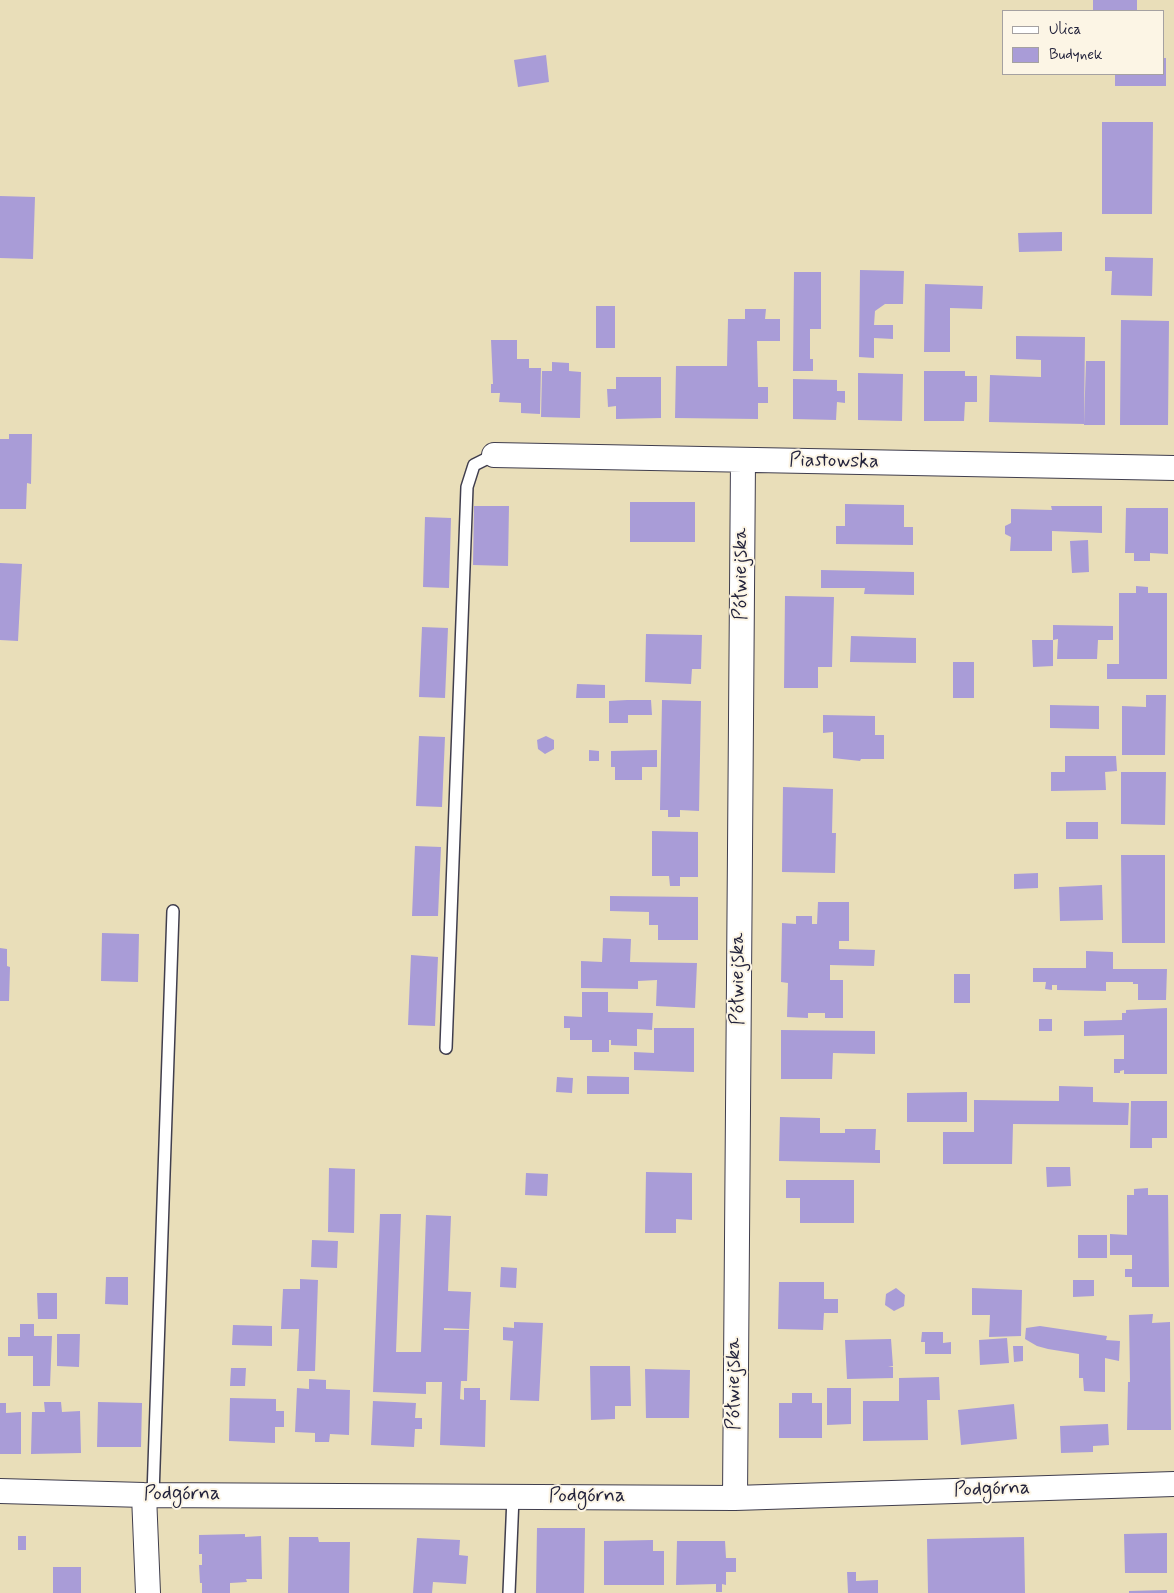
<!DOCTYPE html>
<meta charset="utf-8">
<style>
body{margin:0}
#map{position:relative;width:1174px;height:1593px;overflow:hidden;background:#e9deb9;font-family:Mynerve,sans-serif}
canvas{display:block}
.legend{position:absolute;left:1002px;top:10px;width:162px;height:65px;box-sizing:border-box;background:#fcf5e5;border:1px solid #a5a1a1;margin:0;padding:6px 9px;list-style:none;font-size:15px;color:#22223b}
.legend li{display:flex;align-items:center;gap:10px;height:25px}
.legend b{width:25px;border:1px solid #a5a1a1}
</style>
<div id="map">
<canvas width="1174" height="1593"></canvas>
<ul class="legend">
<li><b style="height:6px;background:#fff"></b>Ulica</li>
<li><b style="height:14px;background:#a99cd7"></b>Budynek</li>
</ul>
</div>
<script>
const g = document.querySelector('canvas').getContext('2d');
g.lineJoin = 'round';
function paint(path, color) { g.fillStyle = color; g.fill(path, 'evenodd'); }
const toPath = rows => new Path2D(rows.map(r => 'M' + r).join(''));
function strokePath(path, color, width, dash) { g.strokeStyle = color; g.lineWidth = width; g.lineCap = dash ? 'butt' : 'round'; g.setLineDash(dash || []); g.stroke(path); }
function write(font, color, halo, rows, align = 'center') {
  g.font = font + ' Mynerve,sans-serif'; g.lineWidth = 4; g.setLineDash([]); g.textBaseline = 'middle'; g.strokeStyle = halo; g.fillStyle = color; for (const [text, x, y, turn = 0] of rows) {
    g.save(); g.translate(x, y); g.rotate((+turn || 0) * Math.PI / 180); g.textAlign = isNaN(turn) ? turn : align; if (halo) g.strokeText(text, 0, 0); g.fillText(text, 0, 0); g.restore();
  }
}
paint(toPath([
 [1093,0,1137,0,1137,11,1093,11],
 [546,55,549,82,518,87,514,60],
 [1163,58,1166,58,1166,86,1115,86,1115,74,1163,74],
 [1102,122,1153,122,1152,214,1102,214],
 [0,196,35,197,33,259,0,258],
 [1062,232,1062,251,1019,252,1018,233],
 [1105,257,1153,258,1152,296,1111,295,1112,271,1105,271],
 [860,270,904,271,903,304,885,304,875,311,874,325,893,325,893,339,874,338,874,358,859,357],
 [794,272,821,272,821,329,810,329,810,359,813,359,813,371,793,371],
 [925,284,983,286,982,309,950,308,950,352,924,352],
 [596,306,615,306,615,348,596,348],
 [745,309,766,309,765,319,780,319,780,341,757,341,758,387,768,387,768,403,758,403,758,419,675,418,676,366,727,366,728,319,745,319],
 [1121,320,1169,321,1168,425,1120,425],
 [1016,336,1085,337,1084,424,989,422,990,375,1041,377,1041,360,1016,359],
 [491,340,517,340,517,359,529,359,529,368,541,368,540,414,521,413,521,403,499,402,500,393,491,393,491,384,493,384],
 [1086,361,1105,361,1105,425,1084,425],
 [552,362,569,363,569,371,581,372,580,418,541,417,542,371,552,371],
 [924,371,965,371,965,376,977,376,977,402,965,402,964,421,924,421],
 [858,373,903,374,902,421,858,420],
 [616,377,661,377,661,418,616,419,616,406,608,407,607,389,616,389],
 [793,379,837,380,837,391,845,391,845,403,837,402,836,420,793,419],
 [9,434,32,434,31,484,27,483,26,509,0,509,0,439,9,439],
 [630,502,695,502,695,542,630,542],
 [845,504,904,505,904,527,913,527,913,545,836,544,836,526,845,526],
 [474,506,509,506,508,566,473,565],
 [1051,506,1102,506,1102,533,1052,531,1052,551,1010,551,1011,537,1005,534,1005,526,1011,523,1011,509,1052,510],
 [1126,508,1168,508,1168,554,1150,553,1150,561,1134,561,1134,553,1125,553],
 [425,517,451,518,449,588,423,587],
 [1088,540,1089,572,1072,573,1070,541],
 [0,563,22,564,18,641,0,640],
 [821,570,914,572,914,595,864,594,865,588,821,588],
 [1136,586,1148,587,1148,593,1167,593,1167,679,1107,679,1107,664,1119,664,1119,593,1136,593],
 [785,596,834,597,832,667,818,667,818,688,784,688],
 [1053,625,1113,626,1113,640,1098,640,1097,659,1057,659,1058,639,1053,640],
 [422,627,448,628,445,698,419,697],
 [646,634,702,635,701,669,692,669,691,684,645,682],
 [851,636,916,638,916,663,850,662],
 [1032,640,1053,640,1053,666,1033,667],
 [953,662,974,662,974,698,953,698],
 [577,684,605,685,605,698,576,698],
 [1146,695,1166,695,1165,755,1122,755,1122,706,1146,707],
 [627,700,651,700,652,715,628,715,628,723,609,723,609,701],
 [662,700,701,701,699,811,680,810,680,817,668,817,668,810,660,810],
 [1050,705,1099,706,1099,729,1050,728],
 [823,715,875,716,875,735,884,735,884,759,861,759,860,761,833,758,833,732,823,733],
 [419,736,445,737,442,807,416,806],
 [546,736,554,740,554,749,545,754,538,749,537,740],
 [589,750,599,751,599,761,589,761],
 [657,750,657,767,642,767,642,780,615,780,615,767,611,767,611,751],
 [1065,756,1116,756,1117,771,1105,772,1106,790,1051,791,1051,772,1065,772],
 [1121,772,1166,772,1165,825,1121,824],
 [783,787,833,789,832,833,836,833,835,873,782,872],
 [1066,822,1098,822,1098,839,1066,839],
 [652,831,698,832,698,877,680,877,680,886,670,886,669,876,652,876],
 [415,846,441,847,438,916,412,916],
 [1121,855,1165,855,1165,943,1122,943],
 [1038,873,1038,888,1014,889,1014,874],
 [1102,885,1103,920,1060,921,1059,887],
 [610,896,698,897,698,940,658,940,658,925,649,925,649,912,610,911],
 [818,902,849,902,849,941,839,941,839,949,875,950,874,966,830,965,830,980,843,980,843,1018,825,1018,825,1013,808,1013,808,1018,787,1017,788,983,781,982,782,923,796,924,796,916,812,916,812,924,817,924],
 [102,933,139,934,138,982,101,981],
 [603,938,631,939,630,962,697,963,695,1008,656,1006,657,980,638,981,638,989,581,988,581,961,602,962],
 [0,948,7,949,7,966,10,967,9,1001,0,1001],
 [1086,951,1113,952,1113,969,1167,969,1166,1000,1138,1000,1138,984,1133,984,1133,982,1106,982,1106,991,1057,990,1057,985,1052,985,1052,990,1045,989,1046,982,1033,982,1033,968,1086,968],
 [411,955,438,957,435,1026,408,1025],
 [954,974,970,974,970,1003,954,1003],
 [582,992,608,992,608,1012,653,1013,652,1030,637,1029,637,1046,611,1045,611,1040,609,1040,609,1052,592,1052,592,1040,570,1040,570,1028,564,1028,564,1016,582,1017],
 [1167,1008,1167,1074,1124,1074,1124,1070,1120,1071,1120,1073,1114,1073,1114,1059,1124,1059,1124,1035,1084,1036,1084,1021,1122,1020,1122,1013,1126,1013,1126,1010],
 [1039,1019,1052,1019,1052,1031,1039,1031],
 [654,1028,694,1028,694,1072,634,1070,634,1052,654,1053],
 [781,1030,875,1031,875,1054,833,1053,832,1079,781,1079],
 [587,1076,629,1077,629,1094,587,1094],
 [557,1077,573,1078,572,1093,556,1092],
 [1059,1086,1093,1087,1093,1102,1129,1103,1128,1125,1013,1124,1012,1164,943,1164,943,1132,974,1132,974,1100,1059,1101],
 [967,1092,967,1122,907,1122,907,1093],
 [1131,1101,1167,1101,1167,1138,1152,1138,1152,1148,1130,1148],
 [780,1117,820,1118,820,1133,845,1133,845,1129,876,1129,875,1150,880,1150,880,1163,779,1161],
 [1046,1167,1070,1167,1071,1186,1047,1187],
 [329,1168,355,1169,354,1233,328,1232],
 [646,1172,692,1173,692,1220,676,1219,676,1233,645,1233],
 [526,1173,548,1174,547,1196,525,1195],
 [786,1180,854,1180,854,1223,800,1223,800,1198,786,1198],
 [1148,1188,1148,1195,1168,1195,1169,1287,1132,1287,1132,1277,1125,1277,1125,1269,1132,1269,1132,1255,1110,1255,1110,1234,1127,1235,1127,1195,1134,1195,1134,1189],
 [380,1214,401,1214,396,1352,421,1352,426,1215,451,1216,448,1291,471,1292,469,1329,444,1328,444,1330,469,1330,467,1381,461,1381,460,1399,464,1400,464,1388,480,1388,480,1400,486,1400,485,1447,440,1445,442,1382,426,1382,426,1394,373,1392],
 [1078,1235,1107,1235,1107,1258,1078,1258],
 [312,1240,338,1241,337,1268,311,1267],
 [501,1267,517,1268,516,1288,500,1287],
 [106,1277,128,1277,128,1305,105,1304],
 [300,1279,318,1280,315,1371,297,1371,299,1329,281,1329,283,1289,300,1289],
 [1073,1280,1094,1280,1094,1296,1073,1297],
 [779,1282,824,1282,824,1299,838,1299,838,1313,824,1313,823,1330,778,1329],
 [896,1288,905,1295,904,1306,894,1311,885,1305,886,1294],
 [972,1288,1022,1290,1021,1336,989,1337,990,1315,972,1315],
 [37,1293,57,1293,57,1319,38,1319],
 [1153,1314,1152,1323,1170,1322,1171,1430,1127,1430,1128,1382,1130,1382,1129,1315],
 [514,1322,543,1323,539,1401,510,1400,513,1341,503,1340,503,1327,514,1328],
 [20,1324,34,1324,34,1336,52,1336,50,1386,33,1386,33,1356,8,1356,8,1337,20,1337],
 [233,1325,272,1326,272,1346,232,1345],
 [1040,1326,1107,1336,1106,1340,1120,1341,1119,1361,1105,1358,1105,1392,1084,1391,1083,1378,1079,1378,1079,1354,1048,1349,1037,1346,1025,1339,1026,1328],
 [922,1332,943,1332,943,1343,951,1342,951,1354,925,1354,925,1342,921,1342],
 [57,1334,80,1334,79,1367,57,1366],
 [1007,1338,1009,1363,980,1365,979,1340],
 [891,1339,893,1366,888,1367,893,1367,893,1378,847,1379,845,1340],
 [1013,1346,1023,1346,1023,1361,1014,1362],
 [590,1366,630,1366,631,1406,615,1406,615,1419,591,1420],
 [231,1368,246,1368,245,1386,230,1386],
 [645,1369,690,1370,689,1418,646,1418],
 [939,1377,940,1400,927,1400,928,1440,863,1441,863,1401,899,1401,899,1378],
 [309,1379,326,1380,326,1389,350,1390,349,1435,330,1434,329,1442,315,1442,315,1433,295,1432,297,1388,309,1389],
 [827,1388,851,1388,851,1424,827,1425],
 [792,1393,812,1393,812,1403,822,1403,822,1438,779,1438,779,1403,792,1403],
 [230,1398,276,1399,276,1411,284,1411,284,1427,275,1427,275,1443,229,1441],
 [373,1401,416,1403,415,1418,422,1418,422,1429,415,1429,414,1447,371,1445],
 [44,1402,61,1402,62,1412,80,1411,81,1453,31,1454,32,1412,45,1412],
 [98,1402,142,1403,141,1447,97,1447],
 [0,1403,6,1403,6,1413,21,1412,21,1454,0,1454],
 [1014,1404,1017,1439,961,1445,958,1410],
 [1108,1424,1109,1445,1093,1446,1093,1452,1061,1453,1060,1426],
 [537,1528,585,1528,584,1593,536,1593],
 [1167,1533,1167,1573,1125,1573,1124,1534],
 [245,1534,245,1537,261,1536,262,1579,246,1579,247,1582,230,1583,230,1593,202,1593,202,1583,200,1583,199,1565,202,1565,202,1554,199,1554,199,1535],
 [18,1536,26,1536,26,1550,18,1550],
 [289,1537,318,1537,319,1542,350,1542,349,1593,288,1593],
 [1024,1537,1025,1593,928,1593,927,1539],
 [417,1538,460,1540,459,1555,468,1556,466,1584,433,1582,432,1593,413,1593],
 [653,1540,653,1551,664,1551,664,1585,604,1585,604,1541],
 [677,1541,725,1541,726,1558,736,1558,736,1572,726,1572,726,1585,722,1584,722,1592,716,1592,716,1584,676,1585],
 [53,1567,81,1567,81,1593,53,1593],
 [847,1572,856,1572,856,1581,878,1580,878,1593,848,1593],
 [1167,1590,1167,1593,1129,1593,1129,1591]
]), '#a99cd7');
const lane = toPath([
 [446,1048,467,487,474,465,494,455],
 [153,1495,173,911],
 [509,1593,513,1497]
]);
const street = toPath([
 [494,455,1174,468],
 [0,1491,144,1495,735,1498,1174,1484],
 [144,1495,148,1593],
 [735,1498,743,460]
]);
strokePath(lane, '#403e4e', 14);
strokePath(street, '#403e4e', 26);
strokePath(lane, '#fff', 11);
strokePath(street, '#fff', 24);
write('20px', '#22223b', '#fcf5e5', [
 ["Piastowska",834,462,1],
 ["Półwiejska",742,574,-90],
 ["Półwiejska",739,979,-90],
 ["Półwiejska",735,1384,-90],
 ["Podgórna",992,1490,-2],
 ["Podgórna",182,1495],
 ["Podgórna",587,1497]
]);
</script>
